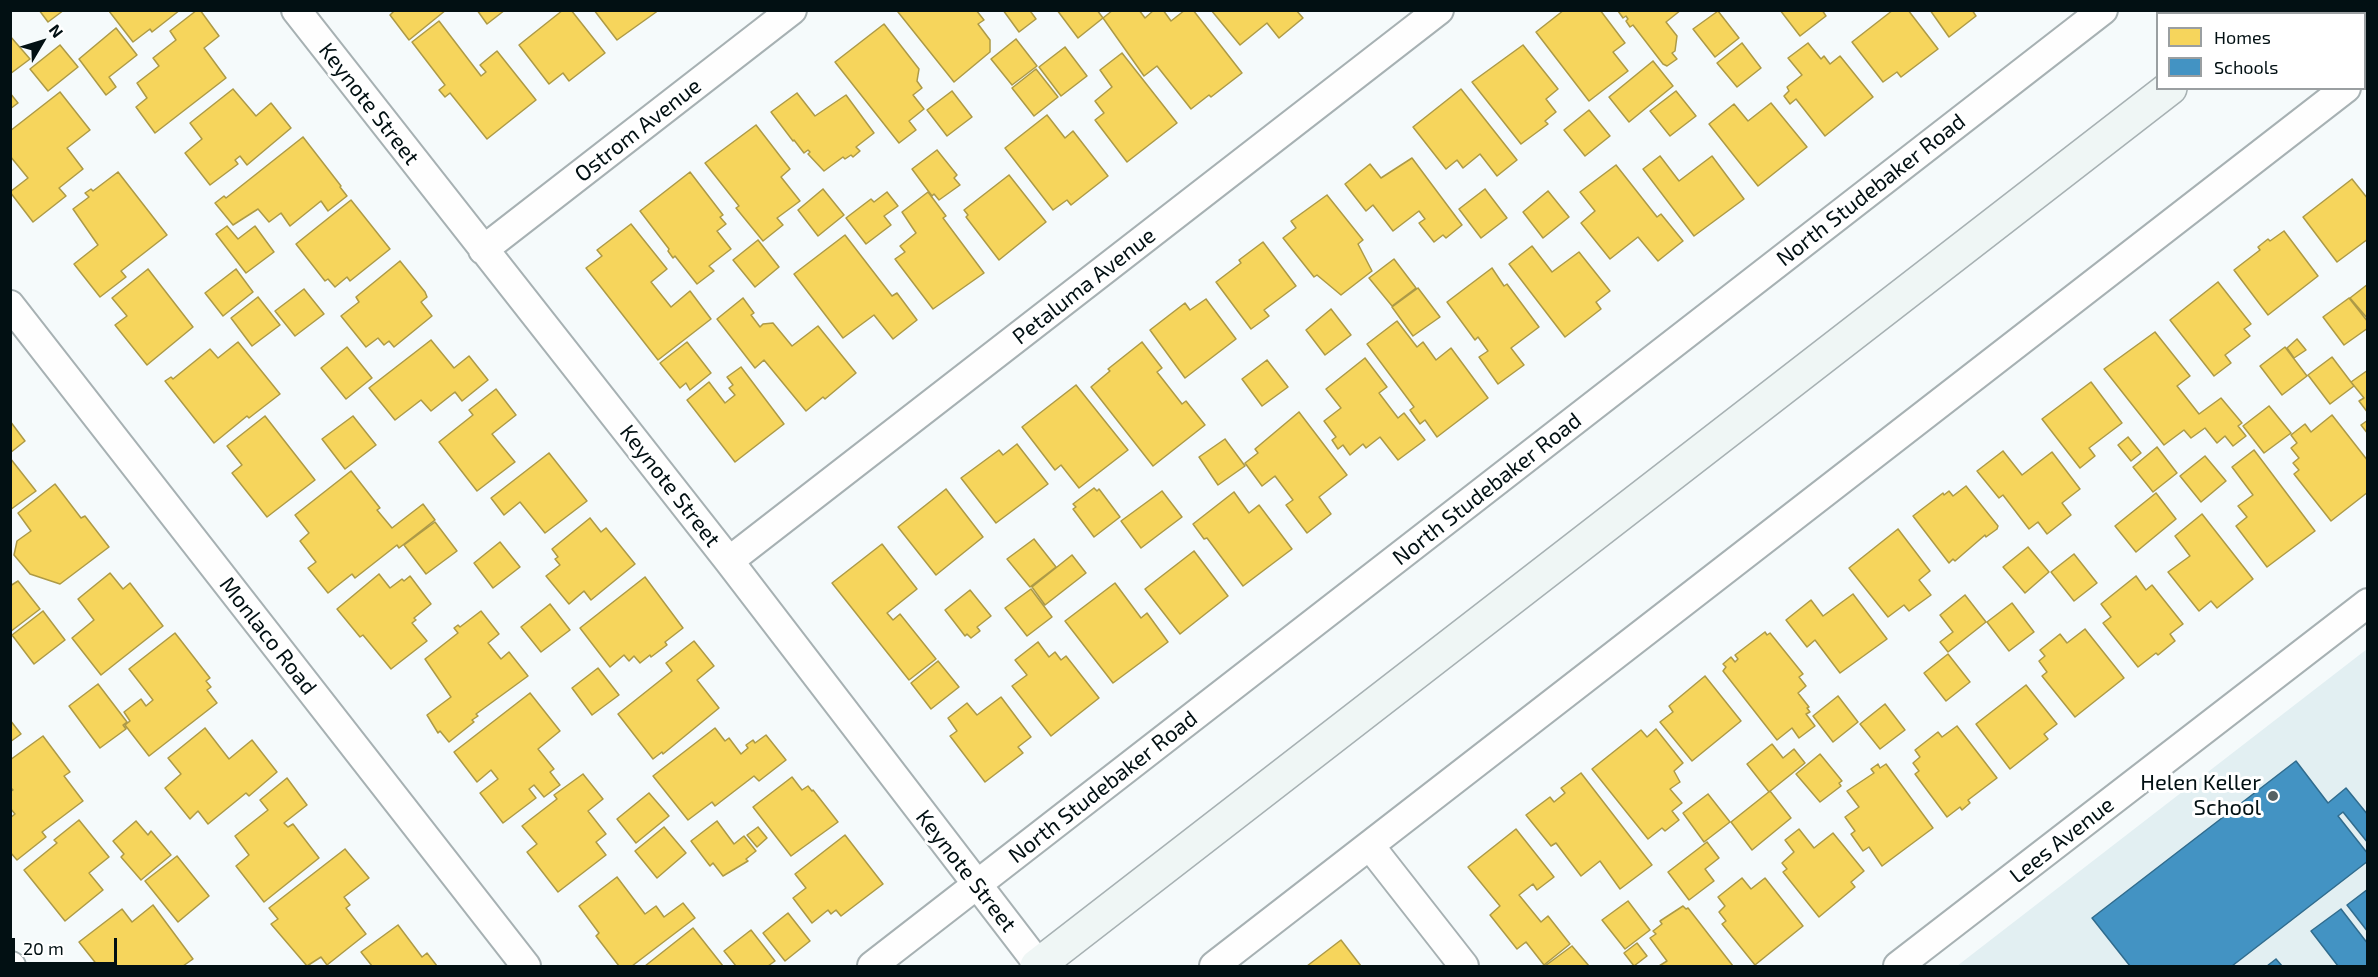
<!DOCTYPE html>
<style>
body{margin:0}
#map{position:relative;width:2378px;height:977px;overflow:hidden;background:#f5fafb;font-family:"Exo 2",sans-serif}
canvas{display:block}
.frame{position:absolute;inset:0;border:12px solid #021013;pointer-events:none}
.legend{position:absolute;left:2156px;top:12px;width:210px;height:78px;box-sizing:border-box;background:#fff;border:2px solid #9a9fa1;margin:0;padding:8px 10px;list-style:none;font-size:18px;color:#021013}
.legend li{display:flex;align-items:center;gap:12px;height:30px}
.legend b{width:30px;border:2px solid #9a9fa1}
.north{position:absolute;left:12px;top:12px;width:60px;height:60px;-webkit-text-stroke:4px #fff;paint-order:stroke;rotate:52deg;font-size:16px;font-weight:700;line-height:24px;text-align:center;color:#021013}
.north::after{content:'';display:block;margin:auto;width:21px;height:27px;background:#021013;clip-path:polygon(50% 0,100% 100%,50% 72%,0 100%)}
.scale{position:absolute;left:12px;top:938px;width:105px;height:27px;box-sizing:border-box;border:3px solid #021013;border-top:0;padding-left:8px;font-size:18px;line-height:21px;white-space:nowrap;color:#021013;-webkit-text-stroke:4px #fff;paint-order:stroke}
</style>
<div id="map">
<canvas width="2378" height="977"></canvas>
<div class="frame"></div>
<ul class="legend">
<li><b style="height:16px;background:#f6d55c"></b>Homes</li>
<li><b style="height:16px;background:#4393c3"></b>Schools</li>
</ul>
<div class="north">N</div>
<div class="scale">20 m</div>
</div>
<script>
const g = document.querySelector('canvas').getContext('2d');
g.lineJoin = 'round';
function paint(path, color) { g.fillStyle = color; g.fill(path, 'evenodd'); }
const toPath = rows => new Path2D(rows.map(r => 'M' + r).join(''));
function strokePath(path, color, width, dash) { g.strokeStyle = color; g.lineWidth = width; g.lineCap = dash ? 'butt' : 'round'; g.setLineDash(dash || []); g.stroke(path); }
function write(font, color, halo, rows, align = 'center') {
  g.font = font + ' "Exo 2",sans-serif'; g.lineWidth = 6; g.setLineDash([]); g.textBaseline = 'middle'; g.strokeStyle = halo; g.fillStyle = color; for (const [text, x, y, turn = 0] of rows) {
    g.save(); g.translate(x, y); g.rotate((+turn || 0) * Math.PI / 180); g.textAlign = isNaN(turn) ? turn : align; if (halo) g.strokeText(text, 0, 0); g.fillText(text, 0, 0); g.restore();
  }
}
paint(toPath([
 [2367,649,2367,966,1957,966,1988,942]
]), '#e2eff2');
const homes = toPath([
 [39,10,64,10,48,22,39,10],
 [180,10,152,32,150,29,133,42,109,11,180,10],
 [197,10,200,10,219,36,204,48,226,78,155,133,136,107,147,98,137,83,159,66,153,58,176,40,170,31,197,10],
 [395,10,446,10,409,40,390,15,395,10],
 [477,10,505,10,487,24,477,10],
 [563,10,571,10,605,53,569,81,563,73,549,84,519,45,563,10],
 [594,10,659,10,617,40,594,10],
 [900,10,976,10,984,20,978,24,990,40,990,52,954,82,898,12,900,10],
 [1003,10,1033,10,1031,12,1036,19,1019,32,1003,10],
 [1057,10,1097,10,1103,18,1078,38,1057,10],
 [1113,10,1139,10,1145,18,1154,10,1163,10,1171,21,1185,10,1193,10,1242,73,1211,97,1209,95,1191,109,1157,66,1144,76,1103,18,1113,10],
 [1211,10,1296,10,1303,18,1279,38,1267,23,1240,45,1211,10],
 [1564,10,1600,10,1625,43,1613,52,1628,71,1589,101,1536,32,1564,10],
 [1681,10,1666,22,1677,36,1675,51,1672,53,1677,59,1667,66,1663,64,1633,25,1630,27,1626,21,1628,19,1626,16,1623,18,1618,11,1681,10],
 [1780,10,1822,10,1826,16,1800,36,1780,10],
 [1893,10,1908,10,1938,49,1901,77,1897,72,1883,82,1852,42,1893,10],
 [1930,10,1972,10,1976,16,1949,37,1930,10],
 [1718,11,1739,38,1715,57,1693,29,1718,11],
 [439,21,481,76,486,72,480,65,497,51,536,100,487,139,450,93,445,97,439,90,445,85,412,42,439,21],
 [884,24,919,69,917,81,922,88,913,95,924,109,909,121,916,130,899,143,835,62,884,24],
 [116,28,137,55,109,77,116,87,106,95,79,59,116,28],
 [10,36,30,59,10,74,10,36],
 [1016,39,1037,66,1012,85,991,59,1016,39],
 [1742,43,1761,68,1737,87,1717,63,1742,43],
 [1808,43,1821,59,1824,56,1830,64,1840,56,1873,97,1825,136,1796,99,1790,104,1784,96,1789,91,1787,87,1802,75,1788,58,1808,43],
 [60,45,78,67,48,91,30,69,60,45],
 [1523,45,1558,89,1546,99,1556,112,1545,121,1548,124,1521,144,1472,82,1523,45],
 [1065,47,1087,76,1061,96,1039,67,1065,47],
 [1122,53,1177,123,1127,162,1095,120,1104,113,1095,101,1112,87,1100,70,1122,53],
 [1653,61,1673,86,1629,122,1609,97,1653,61],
 [1036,69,1058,97,1034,116,1012,88,1036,69],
 [233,89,256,116,271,103,291,128,247,165,240,156,235,160,238,164,210,185,185,153,202,139,190,123,233,89],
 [1461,89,1517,160,1497,176,1480,154,1463,168,1457,160,1446,169,1413,127,1461,89],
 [952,91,972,117,947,136,927,110,952,91],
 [1676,91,1696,116,1670,136,1650,111,1676,91],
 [60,92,90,130,67,148,83,169,59,188,66,196,33,222,10,192,28,178,10,156,10,131,60,92],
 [10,93,18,103,10,109,10,93],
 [797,93,815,116,846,95,874,133,856,147,860,151,853,157,851,155,845,159,843,157,824,171,808,154,810,152,808,150,804,153,794,140,793,141,771,112,797,93],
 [1771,103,1807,147,1758,186,1709,124,1734,104,1748,121,1771,103],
 [1589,110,1610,136,1585,156,1564,130,1589,110],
 [1047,115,1065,138,1073,131,1108,176,1071,205,1067,200,1053,210,1005,148,1047,115],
 [756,125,790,169,781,177,800,201,777,218,783,225,763,241,736,208,739,206,705,163,756,125],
 [303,137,341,186,340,187,347,196,328,211,321,201,290,226,281,213,269,222,258,209,233,225,215,203,224,196,226,198,303,137],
 [937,150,957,175,954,178,960,185,939,200,934,194,932,196,912,169,937,150],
 [1660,156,1679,181,1712,156,1744,199,1694,236,1643,169,1660,156],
 [1412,158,1462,225,1446,238,1443,235,1434,242,1419,223,1425,219,1419,211,1393,231,1373,205,1366,211,1345,184,1370,164,1381,178,1412,158],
 [1616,165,1657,217,1661,214,1683,241,1658,261,1638,237,1610,259,1581,223,1595,211,1580,192,1616,165],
 [118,172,167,235,121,271,126,277,100,297,74,264,98,245,73,209,89,197,85,193,91,189,93,191,118,172],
 [690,172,723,215,720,217,726,224,717,231,731,249,709,266,714,271,697,284,675,256,673,258,668,251,669,249,640,211,690,172],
 [1009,175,1046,222,999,260,966,217,968,215,964,210,1009,175],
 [2352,179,2368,199,2368,239,2337,262,2303,217,2352,179],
 [823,189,844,215,818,236,798,210,823,189],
 [1485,189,1507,218,1481,238,1459,209,1485,189],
 [1548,191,1569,217,1543,238,1523,212,1548,191],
 [887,192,898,206,884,216,891,225,866,244,846,218,871,199,874,202,887,192],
 [928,192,946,216,943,218,984,273,933,309,895,259,905,252,900,246,916,233,902,212,928,192],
 [1327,195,1363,240,1358,244,1372,271,1341,295,1317,275,1314,277,1283,238,1296,228,1291,221,1327,195],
 [351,200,390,249,350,281,347,277,335,287,328,279,325,281,296,244,351,200],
 [631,224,667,269,651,282,671,307,690,291,711,319,658,360,586,268,602,256,597,250,631,224],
 [227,226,238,239,255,226,274,252,246,273,216,234,227,226],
 [2284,231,2318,276,2268,315,2234,270,2260,250,2258,247,2268,239,2270,241,2284,231],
 [845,235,892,296,897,293,917,320,893,339,874,315,843,338,794,274,845,235],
 [758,240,779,267,755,287,733,260,758,240],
 [1263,242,1296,286,1264,310,1269,316,1251,329,1216,282,1241,263,1239,260,1263,242],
 [1532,246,1552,272,1579,252,1610,291,1596,302,1601,309,1565,337,1509,264,1532,246],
 [1394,259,1416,288,1392,306,1369,278,1394,259],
 [400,261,425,292,427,297,421,302,432,316,394,347,389,341,384,345,378,338,366,347,341,316,359,302,356,297,400,261],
 [1492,268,1504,286,1507,284,1539,327,1511,348,1524,365,1498,384,1479,357,1488,351,1478,337,1475,340,1447,302,1492,268],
 [148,269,193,327,147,365,115,325,127,316,112,298,148,269],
 [236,269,253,292,223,316,205,293,236,269],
 [2218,282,2251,324,2244,329,2250,336,2225,355,2231,363,2214,376,2170,320,2218,282],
 [2368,284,2368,319,2350,298,2368,284],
 [1418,288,1440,317,1413,336,1392,307,1418,288],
 [304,289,324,314,295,336,275,311,304,289],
 [258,297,280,325,252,346,231,318,258,297],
 [743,298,754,313,751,315,760,327,763,324,773,323,792,346,818,326,856,373,825,399,823,397,806,411,764,360,755,368,717,319,743,298],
 [2349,298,2368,322,2368,328,2344,345,2323,317,2349,298],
 [1206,299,1236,339,1185,378,1150,330,1185,303,1190,310,1206,299],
 [1331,309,1351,335,1325,355,1306,330,1331,309],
 [1397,321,1417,347,1423,342,1436,360,1451,348,1488,398,1437,437,1425,420,1420,424,1410,410,1414,407,1367,344,1397,321],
 [2155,332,2190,376,2177,386,2199,414,2221,398,2242,423,2238,426,2246,436,2233,446,2225,436,2217,443,2205,428,2191,438,2184,430,2164,445,2104,369,2155,332],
 [2297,339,2306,350,2294,358,2287,348,2297,339],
 [431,340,454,368,469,356,488,380,462,401,455,392,431,411,421,400,395,420,369,388,431,340],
 [238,342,280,394,249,418,247,416,214,443,165,381,171,377,173,379,210,349,218,358,238,342],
 [687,342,711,373,690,390,686,383,680,388,660,363,687,342],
 [1142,342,1162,368,1157,372,1182,404,1186,401,1205,425,1153,466,1091,387,1110,371,1108,369,1142,342],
 [347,347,372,378,346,399,321,368,347,347],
 [2285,347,2307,376,2282,395,2260,366,2285,347],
 [2332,357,2354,386,2330,404,2308,375,2332,357],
 [1365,358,1387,387,1379,393,1398,418,1404,413,1425,440,1398,460,1380,437,1366,448,1363,444,1350,455,1343,445,1338,449,1332,440,1336,437,1324,421,1341,408,1326,389,1365,358],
 [1267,360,1288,387,1262,406,1242,379,1267,360],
 [741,367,784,424,735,462,687,400,709,382,725,403,735,395,729,388,733,385,727,377,741,367],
 [2368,370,2368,413,2359,401,2364,398,2351,382,2368,370],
 [2091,382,2122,423,2089,448,2095,456,2080,468,2042,419,2091,382],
 [1076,385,1128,450,1079,488,1061,465,1055,470,1022,427,1076,385],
 [496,389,516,415,492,434,515,462,477,491,439,442,473,415,469,410,496,389],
 [2269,406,2291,433,2264,453,2243,426,2269,406],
 [1299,412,1347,475,1319,497,1331,514,1307,533,1286,505,1293,500,1275,476,1262,486,1245,463,1258,453,1255,449,1299,412],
 [2332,415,2368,461,2368,492,2331,521,2294,474,2299,470,2293,463,2299,458,2291,448,2297,443,2291,435,2305,424,2311,432,2332,415],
 [265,416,315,480,267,517,232,473,242,465,227,446,265,416],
 [353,416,376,445,345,469,322,439,353,416],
 [2368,420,2368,434,2361,425,2368,420],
 [10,421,25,441,10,453,10,421],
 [2128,437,2141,453,2131,461,2118,445,2128,437],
 [1225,439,1245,466,1218,485,1199,457,1225,439],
 [1017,444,1048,484,996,523,961,478,999,450,1003,455,1017,444],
 [2157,447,2177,473,2153,492,2133,467,2157,447],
 [2254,450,2315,531,2267,567,2236,526,2247,517,2238,506,2253,495,2232,467,2254,450],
 [2003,451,2022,475,2052,452,2080,489,2062,503,2071,515,2047,534,2038,522,2029,529,2003,495,1999,498,1977,471,2003,451],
 [549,453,587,501,545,533,520,502,504,515,491,498,549,453],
 [2205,456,2226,481,2201,502,2180,476,2205,456],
 [10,458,36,491,10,510,10,458],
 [351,471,380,508,377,510,392,528,423,504,435,520,399,548,397,545,355,578,352,574,328,593,308,568,316,562,300,541,309,533,295,515,351,471],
 [55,484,81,518,85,516,109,547,60,584,30,574,14,555,17,541,31,531,18,513,55,484],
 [1966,486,1998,526,1997,529,1986,537,1985,535,1955,561,1953,559,1949,563,1913,516,1943,493,1944,495,1949,491,1953,496,1966,486],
 [1094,488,1097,491,1099,489,1120,517,1094,537,1073,509,1076,507,1073,504,1094,488],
 [946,489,983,537,936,575,898,527,946,489],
 [1162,491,1182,517,1141,548,1121,521,1162,491],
 [1234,492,1249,513,1259,505,1292,549,1243,586,1207,538,1204,539,1193,524,1234,492],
 [2156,493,2176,519,2136,552,2115,526,2156,493],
 [2202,514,2253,579,2217,608,2211,601,2199,611,2168,572,2190,556,2175,536,2202,514],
 [590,518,601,532,606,528,635,564,591,600,584,591,569,604,546,576,560,565,555,559,558,557,552,549,590,518],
 [435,522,457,551,426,574,404,545,435,522],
 [1898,529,1930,571,1919,580,1931,595,1909,611,1904,605,1888,617,1849,568,1898,529],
 [1034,539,1056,567,1030,587,1007,559,1034,539],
 [500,542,520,567,493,588,474,563,500,542],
 [882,544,917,589,887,613,893,620,900,614,936,659,909,680,832,583,882,544],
 [2028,547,2049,572,2025,593,2003,567,2028,547],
 [1194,551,1228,596,1180,634,1145,589,1194,551],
 [2074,554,2097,583,2074,601,2051,572,2074,554],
 [1072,555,1086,573,1045,605,1032,587,1072,555],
 [110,573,123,589,130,583,163,626,101,675,72,638,94,620,78,599,110,573],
 [379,574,390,588,402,579,404,581,410,576,431,604,414,618,416,620,412,623,427,641,391,669,363,635,360,637,337,609,379,574],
 [2136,576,2146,590,2152,585,2183,624,2170,634,2175,641,2158,655,2156,653,2138,667,2103,623,2111,617,2101,604,2136,576],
 [645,577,683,628,665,642,667,645,651,657,650,655,640,663,634,656,629,661,624,655,610,667,580,628,645,577],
 [18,581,40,609,10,632,10,586,18,581],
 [1115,583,1141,618,1147,613,1168,642,1113,683,1065,621,1115,583],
 [1031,589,1052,617,1027,636,1005,608,1031,589],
 [970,590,991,616,977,627,980,631,971,638,967,634,965,636,945,610,970,590],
 [1853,594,1887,639,1840,673,1815,640,1807,647,1786,620,1811,600,1823,616,1853,594],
 [1965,595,1986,622,1948,652,1940,642,1953,632,1940,615,1965,595],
 [2012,603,2034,632,2009,651,1987,622,2012,603],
 [550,604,570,630,541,652,521,627,550,604],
 [43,611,65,640,34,664,12,635,43,611],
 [481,611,499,634,488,643,501,659,509,652,528,676,476,714,478,716,472,720,474,722,449,742,440,731,438,733,427,715,451,697,425,659,458,633,454,628,458,625,460,627,481,611],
 [2085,629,2124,678,2075,717,2042,676,2047,672,2039,661,2045,656,2040,650,2060,634,2067,643,2085,629],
 [1765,632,1767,635,1770,633,1803,674,1799,677,1806,686,1798,693,1809,707,1807,708,1810,712,1806,714,1815,726,1799,738,1792,728,1777,740,1723,671,1726,667,1723,664,1731,657,1735,662,1738,659,1735,655,1765,632],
 [175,633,210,678,206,681,211,687,207,690,217,703,149,756,125,725,130,721,124,712,141,699,146,706,153,700,129,669,175,633],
 [694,641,714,666,697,680,719,708,663,754,662,752,653,759,618,714,672,671,666,663,694,641],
 [1038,642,1049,657,1055,652,1061,660,1066,656,1099,698,1051,736,1012,686,1027,675,1015,660,1038,642],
 [1948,654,1970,682,1946,701,1924,673,1948,654],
 [938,661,959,687,931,709,911,683,938,661],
 [598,668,619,695,592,715,572,688,598,668],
 [1705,676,1741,721,1692,761,1660,722,1673,712,1669,706,1705,676],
 [98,684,127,722,123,725,126,729,100,748,69,706,98,684],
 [2026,685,2057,724,2044,734,2048,739,2010,769,1976,724,2026,685],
 [530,693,560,731,538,749,554,769,550,772,560,785,544,797,534,785,529,789,536,798,503,823,480,793,498,779,491,770,477,782,454,752,530,693],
 [1838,696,1858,722,1833,742,1813,716,1838,696],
 [1001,697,1031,737,1018,747,1023,753,985,782,950,736,957,731,948,718,967,703,977,715,1001,697],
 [1885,704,1905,730,1880,749,1860,724,1885,704],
 [10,720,21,734,10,742,10,720],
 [1957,726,1997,778,1968,800,1970,803,1962,810,1960,807,1947,817,1915,774,1919,771,1913,763,1920,757,1915,750,1938,732,1942,737,1957,726],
 [205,728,229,759,252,740,277,772,249,796,246,793,208,824,198,811,190,819,165,788,181,774,168,758,205,728],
 [715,728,725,741,729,738,741,754,748,748,746,745,753,740,755,743,766,735,786,760,759,781,754,776,715,806,712,802,688,820,653,776,715,728],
 [1656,729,1683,763,1674,771,1680,782,1670,789,1682,803,1672,811,1679,820,1665,831,1662,828,1648,839,1592,769,1641,730,1647,737,1656,729],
 [43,736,70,772,64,776,83,801,42,832,46,837,17,860,10,852,10,818,15,814,10,808,10,792,13,790,10,787,10,760,43,736],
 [1772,744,1783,758,1794,749,1805,763,1769,792,1747,764,1772,744],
 [1820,754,1842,781,1839,783,1841,786,1820,802,1796,774,1820,754],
 [1878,764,1880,768,1886,764,1933,828,1882,866,1869,847,1863,851,1851,834,1855,831,1845,817,1859,807,1847,791,1874,773,1871,769,1878,764],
 [1581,773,1652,865,1620,889,1600,861,1581,876,1556,843,1551,846,1526,815,1550,797,1554,802,1565,793,1561,788,1581,773],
 [583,774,603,799,588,811,606,834,596,842,606,855,558,892,527,852,537,844,522,826,557,799,554,795,583,774],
 [792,777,802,790,808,786,812,791,813,790,838,822,791,856,753,807,792,777],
 [287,778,307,805,284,823,288,827,293,824,319,858,264,902,236,866,249,855,235,836,268,810,260,800,287,778],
 [1770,791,1791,818,1752,850,1731,822,1770,791],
 [649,793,669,816,636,843,617,819,649,793],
 [1708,794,1730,822,1704,842,1683,813,1708,794],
 [79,820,109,857,89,873,103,890,65,921,24,870,57,843,54,840,79,820],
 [136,821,148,835,151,831,171,855,141,880,121,857,124,854,113,841,136,821],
 [717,821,734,844,744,836,756,851,746,859,748,861,723,876,713,863,710,866,691,841,717,821],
 [664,827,686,853,657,878,635,851,664,827],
 [758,827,767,838,757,847,747,835,758,827],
 [1516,829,1554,877,1537,890,1533,884,1519,895,1541,922,1548,916,1570,944,1544,965,1526,942,1517,949,1490,915,1500,906,1468,867,1516,829],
 [1799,829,1814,848,1833,833,1864,871,1851,882,1855,887,1819,917,1783,872,1787,869,1782,863,1794,852,1785,840,1799,829],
 [845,835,883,884,841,916,836,910,831,914,828,910,812,923,793,898,806,888,795,874,845,835],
 [1707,842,1719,858,1705,869,1714,881,1689,900,1668,872,1707,842],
 [345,849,369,878,344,897,350,905,346,908,366,934,327,965,321,957,307,966,271,924,278,919,269,908,345,849],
 [177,856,209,896,178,922,145,881,177,856],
 [617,877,645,914,656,906,664,917,683,903,695,918,632,966,619,966,596,936,599,933,579,906,617,877],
 [1742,878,1751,889,1765,878,1803,926,1755,965,1722,924,1726,921,1719,912,1725,906,1718,897,1742,878],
 [1628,901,1650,930,1625,949,1602,920,1628,901],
 [153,905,193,959,183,966,98,966,79,942,122,909,132,922,153,905],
 [1683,906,1686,909,1688,908,1733,966,1659,966,1667,961,1650,938,1656,934,1653,931,1662,924,1660,921,1683,906],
 [788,913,810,941,785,961,763,933,788,913],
 [398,925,422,957,427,953,437,966,372,966,361,952,398,925],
 [693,928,723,966,645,966,693,928],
 [751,930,775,961,768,966,736,966,724,951,751,930],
 [1341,940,1361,966,1307,966,1341,940],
 [1637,943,1647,956,1634,966,1624,953,1637,943],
 [1572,946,1589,966,1545,966,1572,946]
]);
paint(homes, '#f6d55c');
strokePath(homes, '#ad9a46', 1.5);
const schools = toPath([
 [2296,761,2328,803,2346,788,2368,815,2368,843,2343,812,2338,816,2368,854,2368,861,2232,966,2130,966,2092,918,2296,761],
 [2368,889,2368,932,2347,905,2368,889],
 [2341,909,2368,944,2368,966,2338,966,2311,931,2341,909],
 [2276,959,2282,966,2267,966,2276,959]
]);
paint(schools, '#4393c3');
strokePath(schools, '#306c8e', 1.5);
const minor = toPath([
 [296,10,729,561,1039,965],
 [2364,74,2368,72],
 [483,250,792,10],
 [10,305,526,966],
 [729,561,1439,10],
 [1370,846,1464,966],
 [10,966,11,966],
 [872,966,2103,10],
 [1214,966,2346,88],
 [1898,966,2368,603]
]);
const secondary = toPath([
 [2267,14,2271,10],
 [1037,966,2170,88]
]);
strokePath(minor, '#a7b1b3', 32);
strokePath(secondary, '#a7b1b3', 36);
strokePath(minor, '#fefefe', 28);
strokePath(secondary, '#eff6f5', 33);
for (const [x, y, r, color] of [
 [2273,796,6,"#576264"]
]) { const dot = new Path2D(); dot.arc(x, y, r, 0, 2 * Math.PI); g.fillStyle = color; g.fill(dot); strokePath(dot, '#fff', 2); }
write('22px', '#021013', '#fff', [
 ["Keynote Street",369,104,52],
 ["Ostrom Avenue",638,130,-38],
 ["North Studebaker Road",1871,190,-38],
 ["Petaluma Avenue",1084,286,-38],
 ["Keynote Street",670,486,52],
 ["North Studebaker Road",1487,489,-38],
 ["Monlaco Road",268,636,52],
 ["North Studebaker Road",1103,787,-38],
 ["Lees Avenue",2062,840,-38],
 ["Keynote Street",966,871,52]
]);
write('22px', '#021013', '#fff', [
 ["Helen Keller",2261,783],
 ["School",2261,808]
], 'right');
</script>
